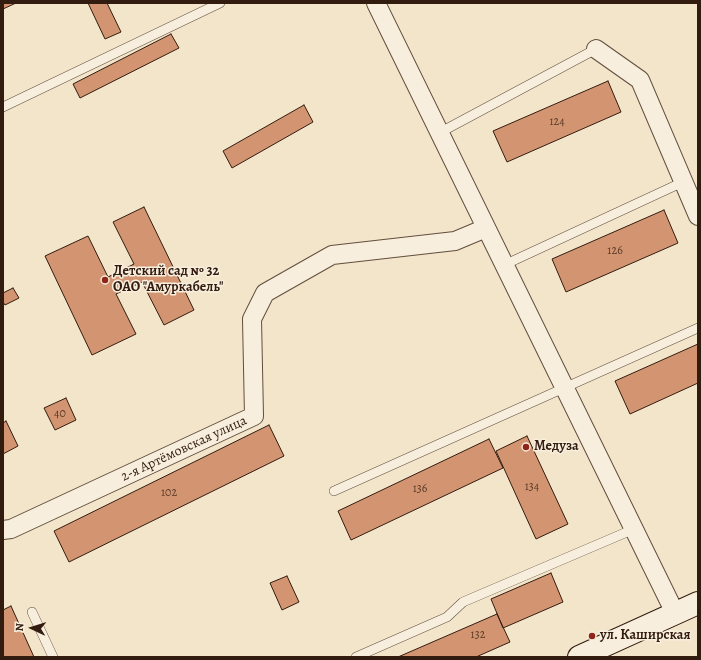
<!DOCTYPE html>
<meta charset="utf-8">
<style>
body{margin:0}
#map{position:relative;width:701px;height:660px;overflow:hidden;background:#f3e5ca;font-family:Alegreya,serif}
canvas{display:block}
.frame{position:absolute;inset:0;border:4px solid #321b0f;pointer-events:none}
.north{position:absolute;left:12px;top:608px;width:40px;height:40px;-webkit-text-stroke:3px #f7eedd;paint-order:stroke;rotate:274deg;font-size:11px;font-weight:700;line-height:16px;text-align:center;color:#321b0f}
.north::after{content:'';display:block;margin:auto;width:14px;height:18px;background:#321b0f;clip-path:polygon(50% 0,100% 100%,50% 72%,0 100%)}
</style>
<div id="map">
<canvas width="701" height="660"></canvas>
<div class="frame"></div>
<div class="north">N</div>
</div>
<script>
const g = document.querySelector('canvas').getContext('2d');
g.lineJoin = 'round';
function paint(path, color) { g.fillStyle = color; g.fill(path, 'evenodd'); }
const toPath = rows => new Path2D(rows.map(r => 'M' + r).join(''));
function strokePath(path, color, width, dash) { g.strokeStyle = color; g.lineWidth = width; g.lineCap = dash ? 'butt' : 'round'; g.setLineDash(dash || []); g.stroke(path); }
function write(font, color, halo, rows, align = 'center') {
  g.font = font + ' Alegreya,serif'; g.lineWidth = 3; g.setLineDash([]); g.textBaseline = 'middle'; g.strokeStyle = halo; g.fillStyle = color; for (const [text, x, y, turn = 0] of rows) {
    g.save(); g.translate(x, y); g.rotate((+turn || 0) * Math.PI / 180); g.textAlign = isNaN(turn) ? turn : align; if (halo) g.strokeText(text, 0, 0); g.fillText(text, 0, 0); g.restore();
  }
}
const building = toPath([
 [3,3,16,3,3,9,3,3],
 [88,3,107,3,121,32,105,39,88,3],
 [171,34,179,48,80,98,73,84,171,34],
 [608,81,621,112,507,162,493,131,608,81],
 [304,105,313,122,232,168,223,151,304,105],
 [144,207,194,310,164,325,142,282,116,294,136,334,92,355,45,256,88,236,108,277,134,264,113,222,144,207],
 [664,210,678,243,566,292,552,259,664,210],
 [13,288,19,298,5,305,3,302,3,293,13,288],
 [698,344,698,383,630,414,615,381,698,344],
 [66,398,76,420,55,430,44,408,66,398],
 [6,421,18,446,3,454,3,423,6,421],
 [269,425,284,456,69,562,54,531,269,425],
 [527,436,568,524,536,539,496,451,527,436],
 [489,439,503,468,351,540,338,511,489,439],
 [551,573,563,602,503,628,491,599,551,573],
 [287,576,299,602,282,610,270,583,287,576],
 [11,606,34,657,3,657,3,610,11,606],
 [497,614,510,642,476,657,398,657,497,614]
]);
paint(building, '#d39571');
strokePath(building, '#321b0f', 1);
const lane = toPath([
 [3,107,220,3],
 [439,133,596,49],
 [504,265,683,182],
 [334,491,698,328],
 [32,612,53,657],
 [356,657,447,617,463,602,634,529]
]);
const street = toPath([
 [376,3,675,613],
 [596,49,640,80,698,216],
 [3,530,11,529,254,416,252,319,265,293,332,255,455,241,486,228]
]);
const secondary = toPath([
 [579,657,698,603]
]);
strokePath(lane, '#624e3e', 10);
strokePath(street, '#624e3e', 20);
strokePath(secondary, '#321b0f', 24);
strokePath(lane, '#f7eedd', 9);
strokePath(street, '#f7eedd', 18);
strokePath(secondary, '#f7eedd', 22);
for (const [x, y, r, color] of [
 [105,280,4,"#8f2418"],
 [526,447,4,"#8f2418"],
 [592,636,4,"#8f2418"]
]) { const dot = new Path2D(); dot.arc(x, y, r, 0, 2 * Math.PI); g.fillStyle = color; g.fill(dot); strokePath(dot, '#f7eedd', 1.5); }
write('12px', '#5a3a28', null, [
 ["124",557,122],
 ["126",615,251],
 ["40",60,414],
 ["134",532,487],
 ["136",420,489],
 ["102",169,493],
 ["132",478,635]
]);
write('bold 14px', '#321b0f', '#f7eedd', [
 ["Детский сад № 32",113,272],
 ["ОАО \"Амуркабель\"",113,288],
 ["Медуза",534,447],
 ["ул. Каширская",600,636]
], 'left');
write('14px', '#321b0f', '#f7eedd', [
 ["2-я Артёмовская улица",184,449,-25]
]);
</script>
